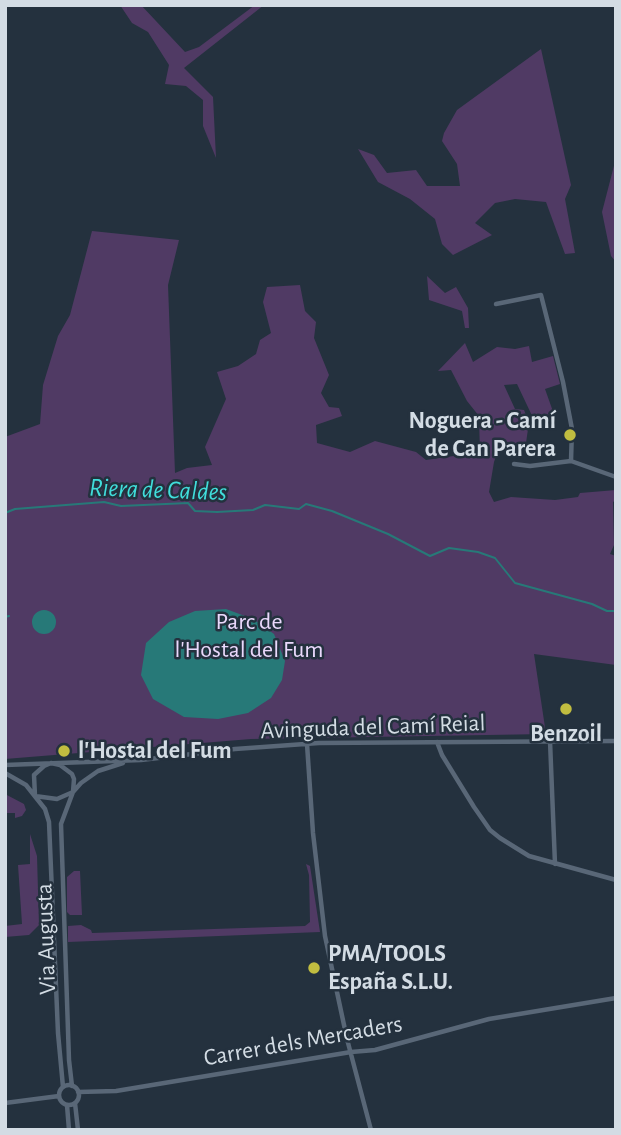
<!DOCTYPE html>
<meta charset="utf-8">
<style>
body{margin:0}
#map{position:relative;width:621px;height:1135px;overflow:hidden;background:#24313e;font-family:"Alegreya Sans",sans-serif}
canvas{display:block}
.frame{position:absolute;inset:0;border:7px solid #d3dce4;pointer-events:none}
</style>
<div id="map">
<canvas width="621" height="1135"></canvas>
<div class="frame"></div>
</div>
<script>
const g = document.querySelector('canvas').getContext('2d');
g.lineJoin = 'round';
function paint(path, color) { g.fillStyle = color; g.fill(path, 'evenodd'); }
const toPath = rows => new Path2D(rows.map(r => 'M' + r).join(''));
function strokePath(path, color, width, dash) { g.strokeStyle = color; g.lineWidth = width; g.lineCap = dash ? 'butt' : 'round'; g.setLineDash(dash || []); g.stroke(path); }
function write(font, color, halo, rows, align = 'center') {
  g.font = font + ' "Alegreya Sans",sans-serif'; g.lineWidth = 5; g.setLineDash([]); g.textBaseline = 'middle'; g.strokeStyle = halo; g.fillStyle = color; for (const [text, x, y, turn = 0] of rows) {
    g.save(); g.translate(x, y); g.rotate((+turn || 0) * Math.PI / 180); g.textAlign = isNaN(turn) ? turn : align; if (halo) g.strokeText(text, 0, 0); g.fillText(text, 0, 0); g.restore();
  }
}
paint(toPath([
 [120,5,141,5,185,52,199,47,255,5,264,5,184,68,213,97,216,158,203,126,203,100,186,86,165,84,169,65,148,32,132,23],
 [541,49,571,185,565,199,575,253,565,254,546,202,515,199,495,203,475,223,492,235,453,255,442,244,435,219,410,199,378,182,358,149,374,155,387,173,416,170,427,186,460,186,457,164,442,141,444,133,457,110],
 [616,158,616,262,611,256,602,212],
 [92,231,179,240,168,285,175,473,187,468,212,465,205,447,226,399,217,372,238,366,256,354,260,340,271,333,263,302,267,287,300,285,305,311,316,322,314,338,329,375,321,393,329,407,339,408,342,416,316,425,317,443,350,452,375,441,416,452,426,460,467,454,480,455,479,416,467,401,451,370,438,371,465,343,473,362,497,347,515,349,529,346,532,362,553,356,560,384,545,389,556,420,535,422,517,384,504,385,515,409,524,410,529,422,525,450,498,450,494,462,489,492,494,502,511,497,555,500,578,497,580,493,616,490,616,500,613,502,614,545,610,554,616,556,616,665,534,654,546,734,251,739,5,759,5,437,40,424,43,385,58,336,70,315],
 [427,276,445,293,456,287,468,308,469,328,465,328,462,311,429,300],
 [5,794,24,804,26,810,22,816,15,818,15,813,5,813],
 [30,834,37,856,39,925,29,935,5,937,5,926,22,924,18,865,30,864],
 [306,864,310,866,320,932,68,942,68,926,81,925,91,930,92,933,305,926,310,922,309,875],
 [74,871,80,871,82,915,70,915,67,912,67,877]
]), '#503a64');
paint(toPath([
 [226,609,253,619,274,634,285,661,282,680,271,698,248,713,218,719,184,717,153,699,141,675,146,643,169,622,195,611],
 '32 622a12 12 0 1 1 24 0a12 12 0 1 1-24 0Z'
]), '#277978');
strokePath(toPath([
 [5,513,15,509,104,502,121,506,188,503,195,511,217,512,253,510,265,505,299,509,306,504,332,511,388,534,430,556,449,548,478,552,495,558,515,583,592,604,607,611,616,611],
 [5,617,9,616]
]), '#277978', 2);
strokePath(toPath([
 [496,304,541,295,563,382,572,429,571,461],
 [514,464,530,466,571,461,616,477],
 [550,741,555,864],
 [437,742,442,755,474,807,490,830,500,838,529,856,616,880],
 [307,744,313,833,325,936,347,1039,371,1130],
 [51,763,60,765,72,774,74,779,73,792,57,799,35,796,34,775,44,766,51,763],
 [5,765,141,760,235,749,319,743,616,741],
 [5,773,26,785,45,809,49,822,58,1033,63,1087],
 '59 1095a10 10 0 1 1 20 0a10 10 0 1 1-20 0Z',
 [72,1086,69,1060,61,824,73,792,81,783,98,771,123,763],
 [78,1092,116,1091,351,1052,375,1050,489,1019,616,998],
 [5,1103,59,1096],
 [75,1103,78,1130],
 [67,1105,69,1130]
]), '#596777', 4.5);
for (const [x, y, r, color] of [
 [570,435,7,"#c1bd40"],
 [566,709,7,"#c1bd40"],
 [64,751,7,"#c1bd40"],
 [314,968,7,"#c1bd40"]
]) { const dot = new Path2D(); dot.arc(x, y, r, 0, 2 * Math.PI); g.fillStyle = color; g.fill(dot); strokePath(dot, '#24313e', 2.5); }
write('bold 24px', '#d3dce4', '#24313e', [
 ["Noguera - Camí",556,421,"right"],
 ["de Can Parera",556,449,"right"],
 ["Benzoil",566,734,"center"],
 ["l'Hostal del Fum",78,751],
 ["PMA/TOOLS",328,954],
 ["España S.L.U.",328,982]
], 'left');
write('24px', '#ead9fc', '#24313e', [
 ["Parc de",249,622],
 ["l'Hostal del Fum",249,650]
]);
write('24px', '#d3dce4', '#24313e', [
 ["Avinguda del Camí Reial",373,727,-2],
 ["Via Augusta",46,939,-92],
 ["Carrer dels Mercaders",303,1041,-10]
]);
write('italic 26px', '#40dedb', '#24313e', [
 ["Riera de Caldes",158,490,2]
]);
</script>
